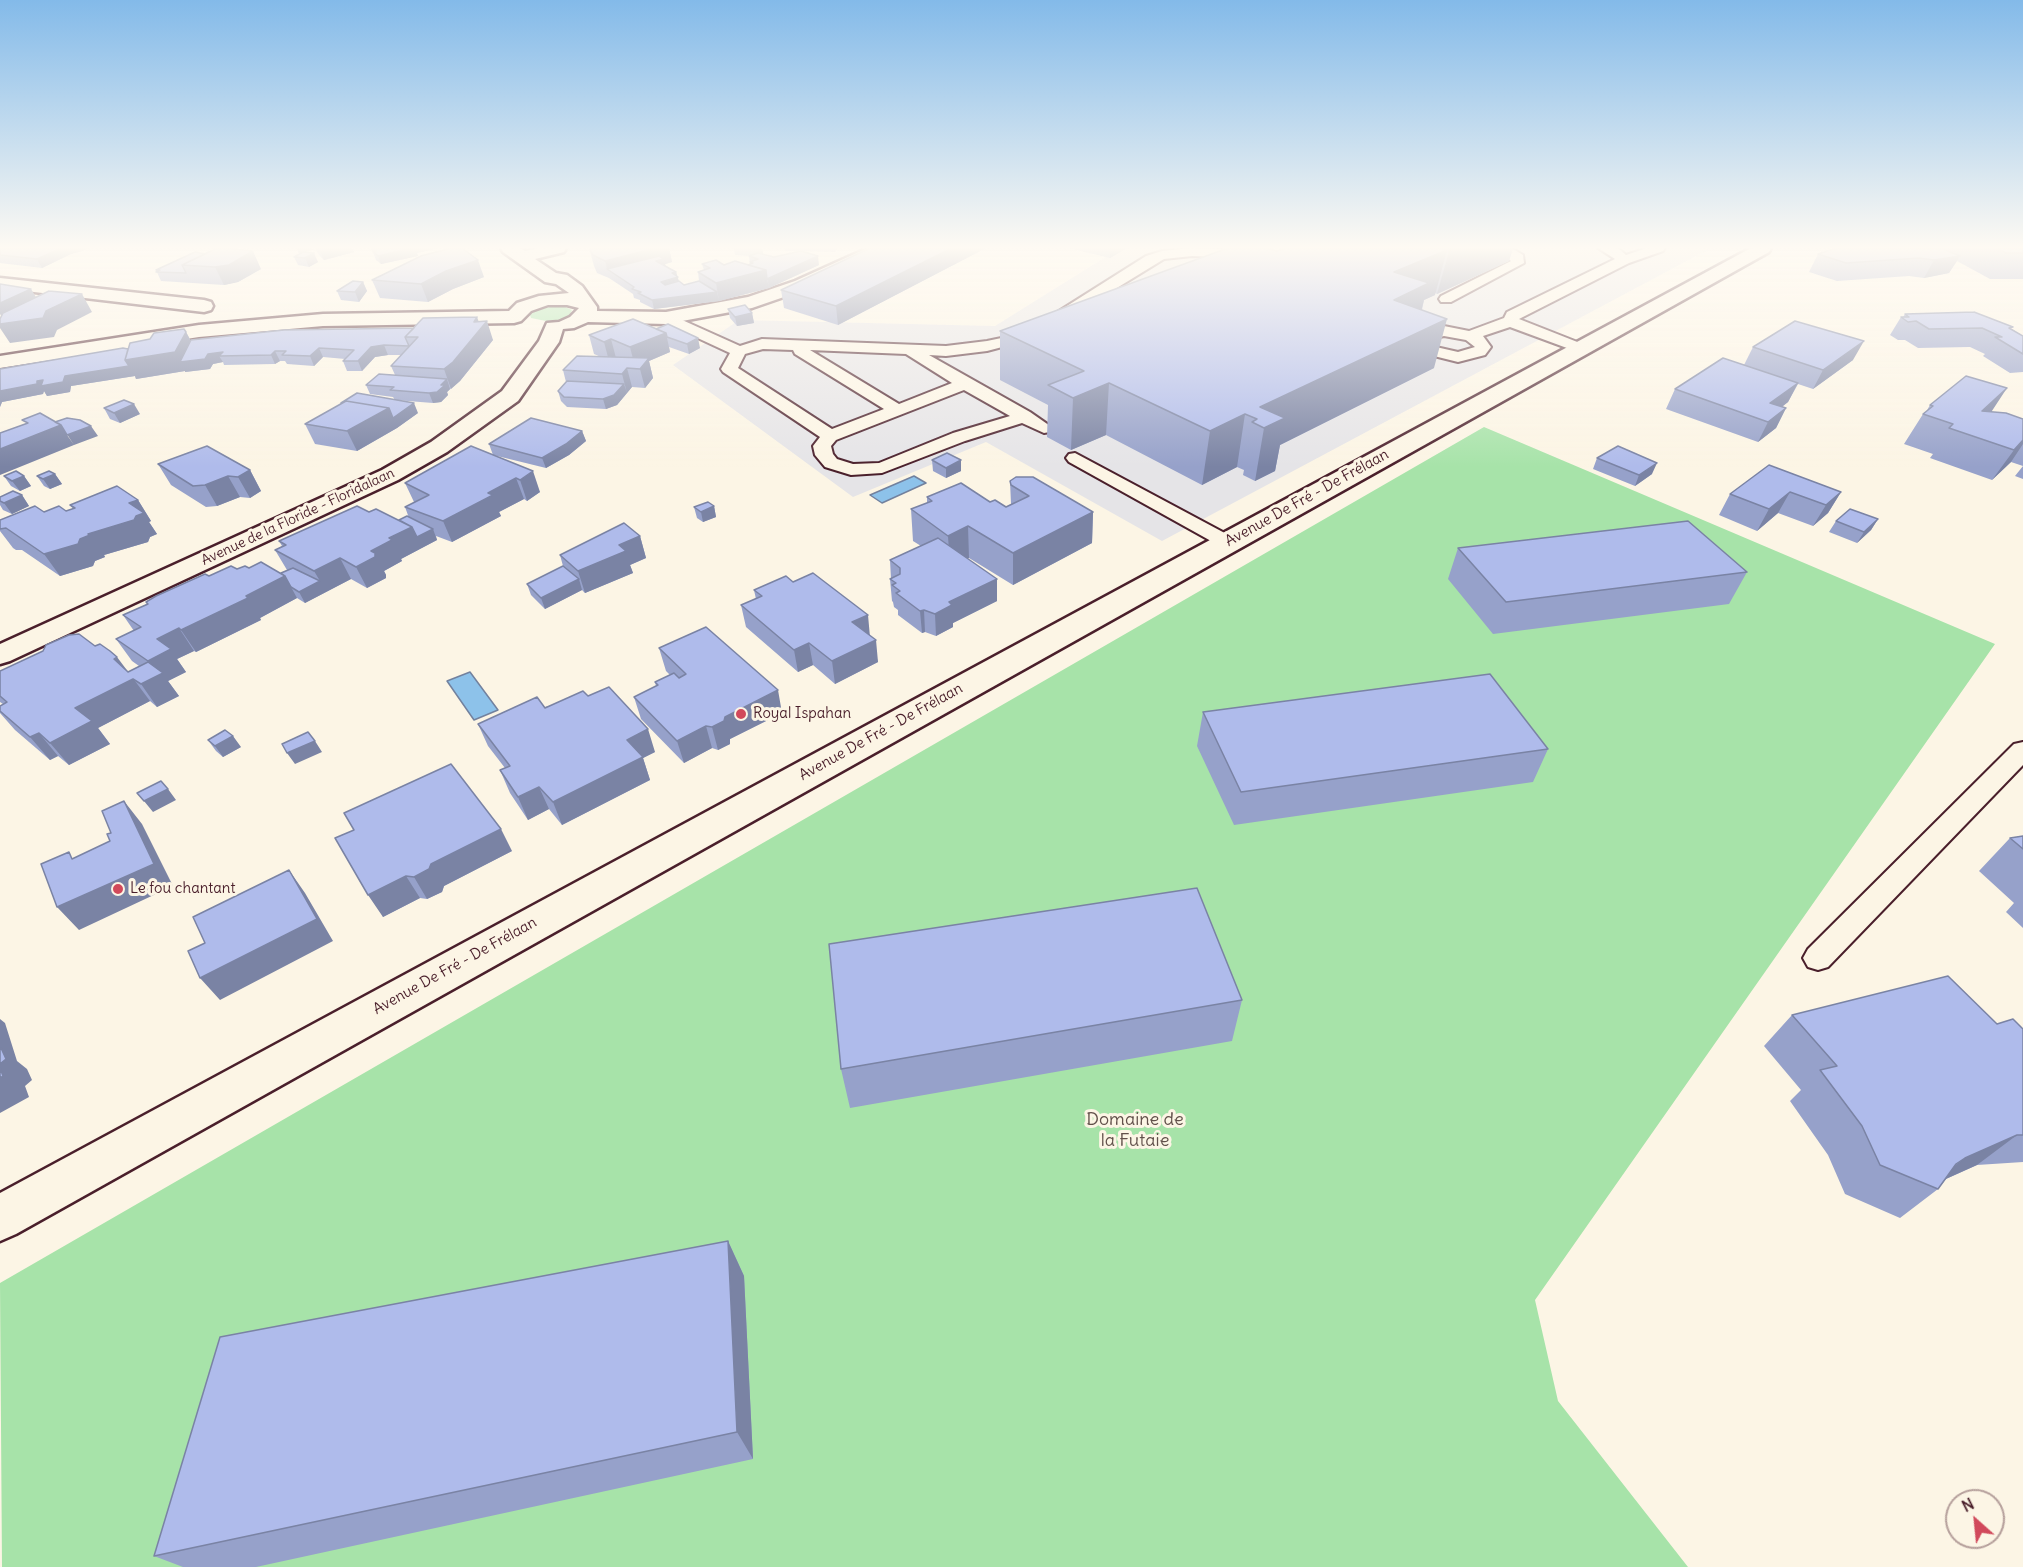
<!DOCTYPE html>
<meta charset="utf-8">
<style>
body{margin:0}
#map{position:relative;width:2023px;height:1567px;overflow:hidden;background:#fcf5e5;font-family:Delius,sans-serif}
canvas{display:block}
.north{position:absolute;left:1945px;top:1489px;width:60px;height:60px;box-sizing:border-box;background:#fcf5e5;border:2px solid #b59f9b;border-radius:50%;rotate:333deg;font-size:16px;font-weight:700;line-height:24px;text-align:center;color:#4a1f2b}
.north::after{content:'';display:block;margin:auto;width:21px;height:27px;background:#d1495b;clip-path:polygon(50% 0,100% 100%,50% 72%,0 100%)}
</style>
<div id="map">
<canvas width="2023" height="1567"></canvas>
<div class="north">N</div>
</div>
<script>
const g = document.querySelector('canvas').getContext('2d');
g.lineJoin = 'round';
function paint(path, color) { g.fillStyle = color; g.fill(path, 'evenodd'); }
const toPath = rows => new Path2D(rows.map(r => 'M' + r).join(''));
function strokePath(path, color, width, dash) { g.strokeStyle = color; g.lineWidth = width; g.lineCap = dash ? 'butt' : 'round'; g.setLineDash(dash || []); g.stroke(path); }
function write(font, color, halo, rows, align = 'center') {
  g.font = font + ' Delius,sans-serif'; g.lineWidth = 6; g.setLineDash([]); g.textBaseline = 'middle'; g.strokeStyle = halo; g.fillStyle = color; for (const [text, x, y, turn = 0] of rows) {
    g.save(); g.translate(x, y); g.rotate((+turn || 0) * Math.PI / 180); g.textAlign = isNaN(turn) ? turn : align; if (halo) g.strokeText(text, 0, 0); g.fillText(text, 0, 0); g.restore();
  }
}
paint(toPath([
 [1120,248,1711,248,1162,541,986,442,853,497,673,365,739,320,995,326]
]), '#e5e4e7');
paint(toPath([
 [561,305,572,310,570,315,560,320,546,321,531,318,530,315,536,310],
 [1484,427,1995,644,1535,1300,1558,1401,1688,1567,2,1567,0,1283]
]), '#a7e3a9');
const water = toPath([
 [914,476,926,483,882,503,870,495,914,476],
 [470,672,498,710,474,720,447,681,470,672]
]);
paint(water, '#8dc2ea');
strokePath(water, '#72819e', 1.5);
const service = toPath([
 [1192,248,1239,250,1271,248,1269,251,1239,258,1192,256,1164,259,1050,329,1021,342,987,351,946,356,929,355,1030,412,1053,428,1050,432,1044,433,1022,423,965,441,882,473,851,475,825,467,815,455,813,446,820,437,723,372,721,369,730,353,661,321,659,318,666,314,671,315,740,346,762,339,946,346,987,341,1011,336,1040,323,1146,256,1162,251,1192,248],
 [763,349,793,350,795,354,884,409,832,429,738,368,745,354,763,349],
 [810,350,906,354,952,383,899,404,810,350],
 [964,390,1010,416,953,433,879,463,853,464,837,459,833,454,831,446,836,440,964,390],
 [1488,248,1513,249,1523,255,1524,263,1451,302,1441,302,1439,299,1441,296,1511,261,1503,255,1489,251,1488,248],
 [1598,248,1618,248,1626,255,1647,248,1665,248,1663,251,1629,263,1519,319,1585,345,1588,348,1585,351,1575,351,1510,327,1483,336,1491,347,1485,355,1458,362,1426,354,1417,348,1411,340,1418,332,1423,330,1444,326,1469,331,1504,318,1507,312,1615,259,1598,248],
 [1444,336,1466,340,1475,347,1458,352,1436,347,1427,340,1444,336],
 [1075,453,1234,538,1237,542,1234,546,1220,546,1069,462,1066,458,1069,454,1075,453],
 [2023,742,2023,765,1828,967,1818,970,1808,967,1803,958,1808,949,2014,744,2023,742]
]);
const minor = toPath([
 [501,248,520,248,525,251,539,248,566,248,564,252,535,259,556,273,567,275,582,286,597,307,597,311,666,312,748,297,795,281,868,248,889,248,887,252,807,289,752,308,666,324,588,322,574,328,563,329,559,342,518,401,447,452,398,480,10,661,0,664,0,644,382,470,431,442,502,391,539,341,547,323,559,322,570,317,579,308,567,305,548,305,531,311,521,321,514,323,323,326,199,337,0,368,0,356,199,325,323,314,509,311,517,303,539,296,569,293,556,284,545,282,503,252,501,248],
 [0,278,204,300,211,302,213,306,211,310,204,312,0,288,0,278]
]);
const secondary = toPath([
 [1751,248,1771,248,1769,252,16,1234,0,1241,0,1193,1751,248]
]);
strokePath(service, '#4a1f2b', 4);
strokePath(minor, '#4a1f2b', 5);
strokePath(secondary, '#4a1f2b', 5);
paint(service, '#fcf5e5');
paint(minor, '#fcf5e5');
paint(secondary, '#fcf5e5');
paint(toPath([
 [0,248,87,248,85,250,71,254,42,268,0,263],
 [296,248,312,248,313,250,304,252,318,262,309,267,298,265,294,257,302,253,299,253],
 [315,248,352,248,354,252,324,260,319,255],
 [371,248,438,248,417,253,418,256,381,264,376,260],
 [589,248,669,248,672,262,665,264,666,266,676,272,679,281,684,285,699,281,698,272,704,270,702,264,748,265,750,264,749,256,750,256,735,255,734,248,762,248,763,253,762,254,774,257,800,251,785,251,785,248,838,248,835,252,802,251,819,265,769,288,719,301,654,309,640,302,640,300,634,298,633,294,609,278,597,273,594,266],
 [870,248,986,248,838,325,784,308,781,290],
 [1068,248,1127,248,1110,258],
 [1286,248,1513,248,1509,261,1437,294,1435,293,1435,295,1424,300,1422,310,1434,368,1280,445,1275,471,1255,481,1243,475,1244,470,1237,467,1202,485,1106,435,1071,450,1047,437,1048,405,1000,380,1000,331,1277,251],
 [1836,248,2023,248,2023,279,1990,279,1957,261,1949,273,1924,278,1909,276,1837,281,1809,272,1818,254],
 [195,252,261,269,238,282,224,285,161,281,156,270],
 [484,277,453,289,428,302,380,298,372,280],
 [363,282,367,291,359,302,341,300,337,291],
 [728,309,752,313,754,323,737,326,730,318],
 [1905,314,2012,329,2023,336,2023,372,2010,373,1983,356,1985,354,1970,347,1918,348,1905,340,1898,340,1890,335,1901,317,1903,317],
 [633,319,700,348,689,354,669,347,670,352,649,361,653,378,645,388,632,387,617,405,606,409,567,407,561,401,558,391,566,382,563,370,601,357,594,354,589,335],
 [479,321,493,340,460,381,447,392,448,395,441,402,433,403,395,400,393,397,370,394,366,385,395,375,391,366,401,355,388,355,375,357,362,371,347,371,343,361,345,359,323,357,314,366,287,364,285,361,280,361,275,364,224,365,223,362,213,364,210,369,185,372,185,371,136,379,135,376,71,386,70,392,47,396,44,391,43,394,2,402,0,407,0,369,128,349,186,332,191,341,414,328],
 [1753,347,1853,360,1813,389,1798,384,1788,402,1782,407,1786,408,1776,428,1758,442,1666,409,1675,389,1744,365],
 [1930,405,1992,412,2023,419,2023,479,2015,476,2023,466,2011,462,1992,480,1930,458,1933,454,1904,444,1923,414,1926,412],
 [104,408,140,414,120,423,110,419],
 [418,413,397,428,357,451,315,444,305,424],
 [582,431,586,441,569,455,546,468,493,455,489,444],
 [471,446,540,492,527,501,524,499,499,512,501,516,452,542,436,536,437,540,401,559,402,561,384,571,386,575,386,578,367,588,351,579,305,603,297,598,260,618,261,620,196,652,194,651,177,659,186,672,168,681,179,696,157,707,150,701,98,728,110,744,69,765,58,756,50,760,15,730,0,713,0,706,3,704,0,702,0,671,126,670,128,672,139,666,132,661,116,639,134,631,123,615,147,604,146,602,209,576,237,569,249,568,281,573,287,570,275,550,282,546,279,541,369,512,399,520,409,518,405,507,414,502,405,483],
 [1597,458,1652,474,1635,486,1593,469],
 [932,460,961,460,961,471,946,478,933,471],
 [158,464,250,470,261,491,250,498,240,497,217,506,206,507,171,485],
 [1769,465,1841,492,1828,513,1813,526,1778,513,1757,531,1719,515,1730,494],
 [55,474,62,484,50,489,44,486,37,476],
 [4,476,24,476,31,486,20,491,11,486],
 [1010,481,1093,512,1092,543,1013,585,969,558,967,558,997,601,953,623,953,627,936,636,925,632,922,633,898,615,898,610,894,607,893,602,892,601,890,579,891,579,890,560,921,546,913,541,911,509,927,503,927,497,990,502,1006,507,1011,504],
 [22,495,29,506,12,514,3,510,0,505,0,497],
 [138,500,151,521,149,522,157,534,150,537,148,542,104,555,105,557,95,561,93,566,60,576,22,550,16,550,13,548,0,531,0,520,44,512,66,511,73,509,70,505],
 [714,506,716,517,703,522,697,518,694,507],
 [1878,519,1871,530,1857,543,1829,532,1836,521],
 [640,536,646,558,630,565,633,573,585,593,582,590,545,609,531,595,527,584,563,566,560,555],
 [1458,548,1747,572,1729,604,1493,634,1448,579],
 [793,582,870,635,878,662,835,684,813,665,798,672,746,627,741,605,756,599,754,590],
 [659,648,782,713,730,739,730,744,718,750,712,748,684,763,641,719,634,697,656,686,655,682,670,675,666,671],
 [588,696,655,752,643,758,650,780,562,825,549,809,528,820,510,793,500,770,505,768,488,746,478,724],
 [1203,712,1548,749,1533,782,1234,825,1197,746],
 [208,740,241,747,223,757,216,751],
 [354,830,512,851,444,886,442,892,427,899,420,898,383,917],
 [2023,836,2023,928,2006,912,2014,903,1979,871,2010,838],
 [1242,1000,1232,1041,850,1108,841,1069],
 [1792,1015,1997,1024,2023,1029,2023,1162,1977,1165,1946,1179,1938,1189,1900,1218,1845,1194,1828,1155,1790,1101,1801,1090,1764,1046],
 [728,1241,744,1276,753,1459,256,1567,183,1567,154,1556]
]), '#96a1ca');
paint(toPath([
 [62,248,87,248,85,250,71,254,42,268,37,259],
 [297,248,312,248,313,250,299,253],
 [334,248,352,248,354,252,324,260,320,251],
 [413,248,438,248,417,253,418,256,381,264,378,256],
 [656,248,669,248,672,262,665,264,666,268,607,269,605,261],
 [759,248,762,248,763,253,760,257],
 [952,248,986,248,838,325,836,306],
 [1110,248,1127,248,1110,258],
 [1450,248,1513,248,1509,261,1437,294],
 [1447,250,1435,295,1424,300,1416,331,1382,348,1394,272],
 [253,251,261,269,238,282,224,285,215,267],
 [314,253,318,262,309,267,305,258],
 [818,256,819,265,769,288,767,279],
 [1960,256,1949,273,1924,278,1934,260],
 [478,260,484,277,453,289,428,302,421,284,446,271],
 [766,270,769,288,719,301,716,283],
 [676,272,680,286,663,291,661,282,672,273],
 [363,282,367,291,359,302,355,292],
 [31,289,42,307,46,311,82,294,92,312,57,330,54,337,10,343,0,328,0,324,6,323,0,314,0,303],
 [717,292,719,301,654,309,652,300],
 [752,313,754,323,737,326,735,317],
 [477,317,481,328,487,321,493,340,460,381,451,389,444,369],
 [1447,319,1434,368,1280,445,1275,471,1255,481,1264,428,1260,407],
 [186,332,196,351,208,354,223,352,219,356,223,362,213,364,210,369,185,372,185,371,136,379,135,376,71,386,70,392,47,396,44,391,43,394,2,402,0,407,0,391,37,381,65,376,125,360],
 [666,333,670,352,649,361,653,378,645,388,640,369,635,367,630,347],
 [698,338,700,348,689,354,687,344],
 [611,339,616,358,609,361,604,342],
 [1864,341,1853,360,1813,389,1823,370],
 [384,345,388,355,375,357,362,371,358,361,371,347],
 [319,348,323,357,314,366,310,356],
 [275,351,280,361,275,364,271,355],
 [627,368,632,387,627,393,622,374],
 [447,379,450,389,447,392,448,395,441,402,433,403,429,393],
 [1109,383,1106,435,1071,450,1073,398],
 [1798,383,1788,402,1764,420,1770,403],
 [624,384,627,393,617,405,606,409,603,399],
 [2007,388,1988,417,1982,411],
 [414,403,418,413,397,428,357,451,347,431,389,408],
 [134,404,140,414,120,423,114,413],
 [1786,408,1776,428,1758,442,1768,422],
 [1245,414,1237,467,1202,485,1210,431],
 [61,425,74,445,0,475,0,449],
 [91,426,98,436,74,445,67,435],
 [582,431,586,441,569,455,546,468,542,458],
 [2023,440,2023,444,2011,462,1992,480,2014,450],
 [961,460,961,471,946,478,946,468],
 [1657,463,1652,474,1635,486,1639,475],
 [250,470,261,491,250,498,238,477],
 [533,471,540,492,527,501,520,480],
 [55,474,62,484,50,489,43,479],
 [24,476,31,486,20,491,12,481],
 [228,476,240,497,217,506,205,485],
 [516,478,524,499,499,512,501,516,452,542,443,521,488,493],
 [1790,492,1778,513,1757,531,1769,509],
 [1841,492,1828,513,1813,526,1826,505],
 [22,495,29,506,12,514,4,503],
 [138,500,151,521,149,522,157,534,150,537,148,542,104,555,105,557,95,561,93,566,60,576,44,554,80,539,129,503],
 [714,506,716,517,703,522,701,512],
 [1093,512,1092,543,1013,585,1013,553],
 [1878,519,1871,530,1857,543,1864,532],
 [968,526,969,558,950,567,948,536],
 [412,527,433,529,437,540,401,559,402,561,384,571,386,575,386,578,367,588,356,567,371,551,389,538],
 [640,536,646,558,630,565,633,573,585,593,578,571,619,545],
 [340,558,351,579,305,603,299,592,320,581,314,571],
 [285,576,297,598,260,618,261,620,196,652,181,630],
 [579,579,582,590,545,609,541,598],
 [997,579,997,601,953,623,953,627,936,636,935,614,949,602],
 [924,610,925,632,922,633,920,611],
 [868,615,870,637,852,622],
 [179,628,194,651,177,659,186,672,168,681,179,696,157,707,141,684,159,675,148,661,157,639],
 [876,640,878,662,835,684,832,661],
 [809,643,813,665,798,672,794,650],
 [117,657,150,701,98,728,110,744,69,765,50,743,75,708,114,659],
 [778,690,782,713,730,739,730,744,718,750,712,727,725,717],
 [706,726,712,748,684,763,677,741],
 [648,729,655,752,643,758,650,780,562,825,553,802,627,740],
 [39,733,58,756,50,760,30,737],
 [233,736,241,747,223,757,215,746],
 [315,741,322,752,295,764,287,753],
 [539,787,549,809,528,820,518,797],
 [168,789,176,800,153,812,144,801],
 [124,801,142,824,173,886,79,930,57,907,154,864],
 [501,829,512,851,444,886,442,892,427,899,414,877,431,864],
 [289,870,305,893,333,941,220,1000,200,978],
 [406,876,420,898,383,917,368,895],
 [0,1019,5,1023,17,1061,27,1069,32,1080,25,1086,29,1097,0,1113],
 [2017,1135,1977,1165,1930,1186,1929,1185,1965,1158],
 [728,1241,744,1276,753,1459,737,1432]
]), '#7a83a4');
const building = toPath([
 [0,248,62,248,37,259,0,255,0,248],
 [217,248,228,248,253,251,229,265,215,267,182,265,217,248],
 [316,248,334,248,320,251,316,248],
 [372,248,413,248,378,256,373,251,376,251,372,248],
 [451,248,462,248,478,260,446,271,421,284,372,280,421,256,451,248],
 [589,248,656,248,605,261,593,255,589,248],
 [870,248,952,248,836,306,781,290,870,248],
 [1228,248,1266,248,1277,251,1286,248,1441,248,1447,250,1394,272,1429,283,1394,300,1447,319,1260,407,1285,418,1264,428,1252,422,1257,419,1245,414,1210,431,1109,383,1073,398,1048,385,1084,371,1000,331,1228,248],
 [1836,248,1941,248,1960,256,1934,260,1919,258,1846,263,1818,254,1836,248],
 [1996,248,2023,248,2023,253,2006,253,1996,248],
 [801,251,818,256,767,279,766,270,748,265,753,263,750,262,758,259,749,256,758,253,774,257,801,251],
 [195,252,205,254,182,265,186,273,156,272,160,270,156,270,195,252],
 [303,252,314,253,305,258,294,257,303,252],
 [659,256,664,259,656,261,676,272,672,273,678,277,661,282,665,285,679,281,684,285,699,281,717,292,652,300,638,293,641,292,632,289,634,287,607,269,659,256],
 [716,260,724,265,735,261,766,270,716,283,698,272,710,268,702,264,716,260],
 [353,281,363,282,355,292,337,291,353,281],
 [0,284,31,289,0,303,0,284],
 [49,291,82,294,46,311,43,318,0,324,0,319,3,313,49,291],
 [745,305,752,313,735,317,728,309,745,305],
 [1974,312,2013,327,2009,328,2023,336,2023,354,1995,337,2002,337,1982,328,1929,329,1916,321,1908,322,1901,317,1909,317,1905,314,1974,312],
 [477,317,474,322,487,321,453,362,444,369,391,366,418,337,405,337,423,318,477,317],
 [633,319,666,333,630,347,611,339,604,342,589,335,633,319],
 [1795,321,1864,341,1823,370,1753,347,1795,321],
 [668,324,698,338,687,344,667,337,666,333,656,329,668,324],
 [414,328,405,337,409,346,384,345,371,347,358,361,343,361,354,350,319,348,310,356,282,355,286,351,275,351,271,355,219,356,223,352,208,354,205,359,180,362,191,340,284,330,414,328],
 [184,329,186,332,175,352,125,360,130,343,150,339,154,333,184,329],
 [123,348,128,349,125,360,129,366,65,376,63,382,41,386,43,380,37,381,37,384,0,391,0,369,123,348],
 [577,356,649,358,640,369,627,368,622,374,563,370,577,356],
 [1723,358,1798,383,1770,403,1786,408,1768,422,1675,389,1723,358],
 [379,374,447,379,441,385,445,385,437,392,429,393,390,390,394,387,366,385,379,374],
 [1966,376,2007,388,1982,411,2006,413,2023,419,2023,440,2014,450,1949,428,1953,424,1923,414,1933,406,1930,405,1966,376],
 [567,381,624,384,614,395,603,399,564,397,558,391,567,381],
 [357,393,414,403,393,418,389,408,346,401,341,403,357,393],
 [124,400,134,404,114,413,104,408,124,400],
 [346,401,389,408,347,431,305,424,346,401],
 [40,413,61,425,0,449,0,433,28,423,22,420,40,413],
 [67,418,80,420,91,426,67,435,61,425,55,422,67,418],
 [531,418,582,431,566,444,542,458,489,444,531,418],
 [207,446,250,470,238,477,228,476,205,485,193,486,158,464,207,446],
 [471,446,533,471,520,480,516,478,488,493,493,495,443,521,405,507,429,495,405,483,471,446],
 [1618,446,1657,463,1639,475,1597,458,1618,446],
 [947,453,961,460,946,468,932,460,947,453],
 [1769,465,1841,492,1826,505,1790,492,1769,509,1730,494,1769,465],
 [16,471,24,476,12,481,4,476,16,471],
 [49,471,55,474,43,479,37,476,49,471],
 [1016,477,1033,477,1093,512,1013,553,968,526,948,536,911,509,932,501,927,497,961,483,990,502,995,500,1006,507,1029,496,1011,485,1010,481,1016,477],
 [117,486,138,500,129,503,144,513,136,516,134,520,88,534,90,535,80,539,78,544,44,554,6,528,0,529,0,520,35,506,44,512,59,506,66,511,75,508,70,505,117,486],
 [13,491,22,495,4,503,0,501,0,497,13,491],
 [708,502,714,506,701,512,694,507,708,502],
 [357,506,369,512,376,509,412,527,389,538,392,540,371,551,375,553,375,557,356,567,340,558,314,571,275,550,286,545,279,541,357,506],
 [1850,509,1878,519,1864,532,1836,521,1850,509],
 [407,516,433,529,417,537,412,527,399,520,407,516],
 [1688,521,1747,572,1506,602,1458,548,1688,521],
 [624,523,640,536,619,545,626,551,578,571,560,555,624,523],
 [938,538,997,579,949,602,952,605,935,614,924,610,920,611,896,593,900,591,892,585,896,583,890,579,900,574,900,568,890,560,938,538],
 [261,562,285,576,246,596,248,598,181,630,179,628,157,639,171,649,148,661,116,639,141,627,123,615,148,604,146,602,156,596,205,574,209,576,231,566,237,569,245,566,249,568,261,562],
 [563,566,579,579,541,598,527,584,563,566],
 [293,568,320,581,299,592,291,587,285,576,281,573,293,568],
 [813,573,868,615,852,622,876,640,832,661,809,643,794,650,741,605,762,596,754,590,786,576,793,582,813,573],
 [706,627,778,690,725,717,724,721,712,727,706,726,677,741,634,697,658,685,655,682,674,673,679,678,686,674,659,648,706,627],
 [79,634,95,646,100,644,110,651,117,657,114,659,128,672,148,662,163,673,141,684,133,679,75,708,92,721,50,743,39,733,30,737,0,711,0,706,7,702,0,696,0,671,43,651,46,645,69,635,79,634],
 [1490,674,1548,749,1241,792,1203,712,1490,674],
 [609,687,648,729,627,740,643,757,553,802,539,787,518,797,500,770,510,766,478,724,537,697,545,708,583,691,588,696,609,687],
 [225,730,233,736,215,746,208,740,225,730],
 [308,732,315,741,287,753,282,744,308,732],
 [451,764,501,829,431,864,429,869,414,877,406,876,368,895,335,838,354,830,344,813,451,764],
 [161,781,168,789,144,801,137,793,161,781],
 [124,801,154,864,57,907,41,864,69,852,72,859,110,841,107,834,111,833,102,811,124,801],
 [2023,836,2023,849,2010,838,2023,836],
 [289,870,317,919,200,978,188,951,205,943,193,917,289,870],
 [1197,888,1242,1000,841,1069,829,944,1197,888],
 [1948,976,1997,1024,2013,1019,2023,1029,2023,1135,2017,1135,1965,1158,1956,1164,1938,1189,1880,1165,1862,1126,1820,1070,1837,1066,1792,1015,1948,976],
 [0,1048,1,1048,6,1059,0,1064,0,1048],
 [0,1068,3,1076,0,1078,0,1068],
 [728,1241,737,1432,154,1556,220,1337,728,1241]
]);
paint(building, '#afbbeb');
strokePath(building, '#7a83a4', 1.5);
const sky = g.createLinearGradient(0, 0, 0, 467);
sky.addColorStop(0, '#83bae9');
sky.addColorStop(0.53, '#fefaf3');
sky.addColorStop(1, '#fefaf300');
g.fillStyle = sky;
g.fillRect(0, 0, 2023, 467);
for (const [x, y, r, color] of [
 [741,714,6,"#d1495b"],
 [118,889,6,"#d1495b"]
]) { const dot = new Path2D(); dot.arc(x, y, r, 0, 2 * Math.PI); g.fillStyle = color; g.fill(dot); strokePath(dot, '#fcf5e5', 2); }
write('14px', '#4a1f2b', '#fcf5e5', [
 ["Avenue de la Floride - Floridalaan",298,517,-25]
]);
write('15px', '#4a1f2b', '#fcf5e5', [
 ["Avenue De Fré - De Frélaan",1307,498,-29],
 ["Avenue De Fré - De Frélaan",881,732,-29],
 ["Avenue De Fré - De Frélaan",455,966,-29]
]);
write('15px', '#4a1f2b', '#fcf5e5', [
 ["Royal Ispahan",753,714],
 ["Le fou chantant",130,889]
], 'left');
write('18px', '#61504a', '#fcf5e5', [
 ["Domaine de",1135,1120],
 ["la Futaie",1135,1141]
]);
</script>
